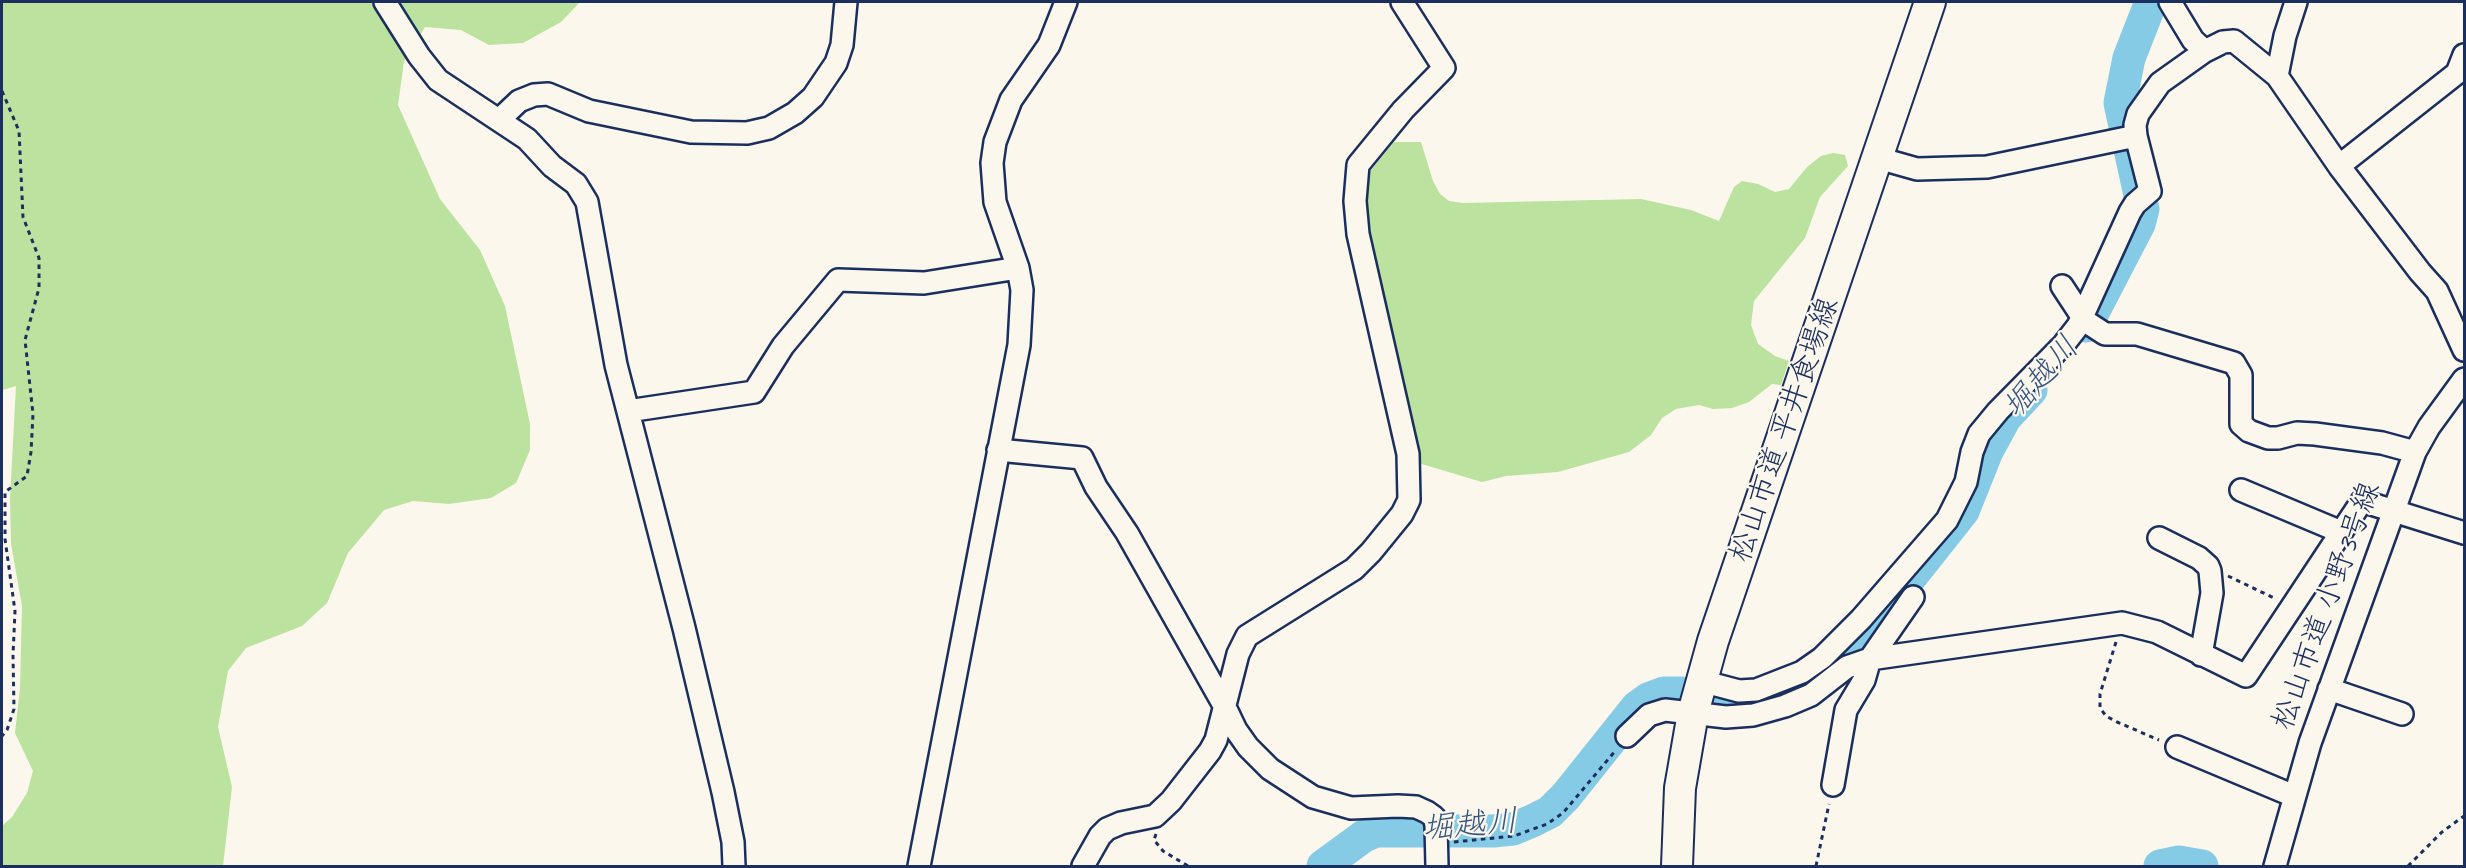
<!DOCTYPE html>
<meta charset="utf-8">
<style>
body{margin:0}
#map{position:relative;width:2466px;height:868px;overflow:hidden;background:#fbf7ec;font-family:Caveat,sans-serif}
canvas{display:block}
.frame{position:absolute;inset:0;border:3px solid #1b2f5e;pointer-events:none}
</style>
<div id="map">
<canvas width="2466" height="868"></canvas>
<div class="frame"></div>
</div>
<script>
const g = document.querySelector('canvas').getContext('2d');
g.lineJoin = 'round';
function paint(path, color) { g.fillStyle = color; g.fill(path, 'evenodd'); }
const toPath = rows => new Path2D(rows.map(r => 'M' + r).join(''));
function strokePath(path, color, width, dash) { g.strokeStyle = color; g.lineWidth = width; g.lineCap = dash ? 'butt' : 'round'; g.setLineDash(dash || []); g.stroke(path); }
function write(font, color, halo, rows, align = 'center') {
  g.font = font + ' Caveat,"Klee One",sans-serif'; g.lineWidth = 4.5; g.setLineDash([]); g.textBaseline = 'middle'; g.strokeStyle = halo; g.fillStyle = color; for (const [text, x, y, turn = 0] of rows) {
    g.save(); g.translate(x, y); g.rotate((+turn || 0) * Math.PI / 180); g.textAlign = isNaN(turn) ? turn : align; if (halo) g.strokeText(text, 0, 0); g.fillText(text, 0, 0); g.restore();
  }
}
paint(toPath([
 [2,2,580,2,561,22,523,43,489,45,461,30,425,27,404,61,398,105,440,199,480,250,505,306,530,424,530,450,516,483,491,498,449,504,413,501,384,510,348,553,327,603,302,626,246,648,228,671,218,727,232,787,223,866,2,866,2,826,12,817,27,793,33,771,15,733,20,688,22,606,11,544,10,498,16,386,2,390],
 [1394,142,1421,142,1433,181,1440,194,1449,201,1463,203,1641,199,1691,210,1719,221,1734,187,1742,181,1758,184,1775,192,1789,189,1807,167,1821,156,1833,153,1845,155,1848,166,1820,197,1805,238,1754,301,1751,325,1758,344,1775,356,1789,361,1781,385,1772,384,1749,402,1732,408,1713,409,1699,405,1676,409,1662,418,1651,435,1629,452,1558,472,1506,476,1482,482,1415,462,1366,237,1363,180]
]), '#bbe29e');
strokePath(toPath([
 [2086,326,2139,224,2143,209,2120,103,2129,58,2151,2],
 [1713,698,1746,702,1789,690,1811,679,1879,617,1963,511,1987,451,2005,418,2031,390],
 [1323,866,1364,836,1376,831,1493,831,1513,829,1532,821,1550,812,1566,796,1637,707,1648,699,1664,693,1681,693],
 [2160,866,2179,862,2202,866]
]), '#85cbe6', 33);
const street = toPath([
 [385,2,419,56,438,80,527,139,552,166,576,184,587,202,616,365,684,628,723,792,733,842,734,866],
 [2170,2,2193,40,2205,51,2223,42,2234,41,2277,76],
 [2296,2,2285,36,2277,76,2339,166,2420,272,2437,291,2464,350],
 [500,119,519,101,534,95,548,94,589,111,691,132,747,133,769,128,795,113,813,97,836,63,842,45,846,2],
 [1878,158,1917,169,1987,167,2136,136],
 [2339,166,2457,73,2464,55],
 [2062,286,2085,321,2105,334,2137,334,2234,363,2241,375,2241,424,2249,431,2268,438,2278,438,2297,433,2315,434,2382,443,2415,452],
 [628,411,754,392,783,346,838,280,924,283,1018,268],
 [998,450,1082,458,1096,487,1127,533,1225,707,1236,730,1248,747,1270,769,1313,797,1351,808,1398,806,1416,807,1427,812,1434,817,1436,825,1437,866],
 [2241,490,2341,532],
 [2159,538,2199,558,2208,566,2210,571,2212,593,2201,655],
 [1701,681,1739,691,1756,690,1802,672,1822,658,1861,619,1947,520,1966,482,1972,452,1979,434,1998,411,2064,344,2078,326,2130,212,2135,204,2150,191,2136,136,2135,125,2138,114,2160,83,2205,51],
 [2329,689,2402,714],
 [1627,736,1649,715,1665,710,1726,717,1753,715,1785,706,1811,695,1847,667,1870,659,2122,623,2157,632,2246,676,2362,501,2464,533],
 [2177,747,2294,796],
 [1833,785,1846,710,1864,680,1870,659,1913,597],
 [919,866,1019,345,1022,290,1018,268,995,202,992,163,995,142,1011,100,1049,45,1066,2],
 [1083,866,1100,836,1107,829,1121,823,1155,816,1171,801,1210,751,1216,740,1238,654,1247,636,1354,569,1371,552,1402,514,1409,500,1408,454,1358,234,1355,201,1358,165,1403,110,1444,68,1402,2],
 [2275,866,2310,743,2415,452,2429,427,2464,379]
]);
const secondary = toPath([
 [1677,866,1680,788,1693,713,1713,641,1930,2]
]);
strokePath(street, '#1b2f5e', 26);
strokePath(secondary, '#1b2f5e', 34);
strokePath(toPath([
 [2,91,19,131,23,217,39,258,39,288,25,340,33,414,31,452,27,476,5,492,5,539,15,611,13,655,14,709,7,730,2,736],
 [2228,576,2274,598],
 [2116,642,2100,694,2100,708,2106,716,2117,722,2159,740],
 [1156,834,1154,840,1163,851,1188,866],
 [1454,842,1514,836,1547,824,1563,813,1616,750],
 [1816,866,1829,804],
 [2408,866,2442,832,2464,816]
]), '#1b2f5e', 3, [4.5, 4.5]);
strokePath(street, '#fbf7ec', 21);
strokePath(secondary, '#fbf7ec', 30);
write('30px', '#1b2f5e', '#fbf7ec', [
 ["松山市道 平井食場線",1785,430,-71],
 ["松山市道 小野3号線",2327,606,-70]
]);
write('italic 32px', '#365680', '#fbf7ec', [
 ["堀越川",2042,378,-49],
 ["堀越川",1470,826,-5]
]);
</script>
